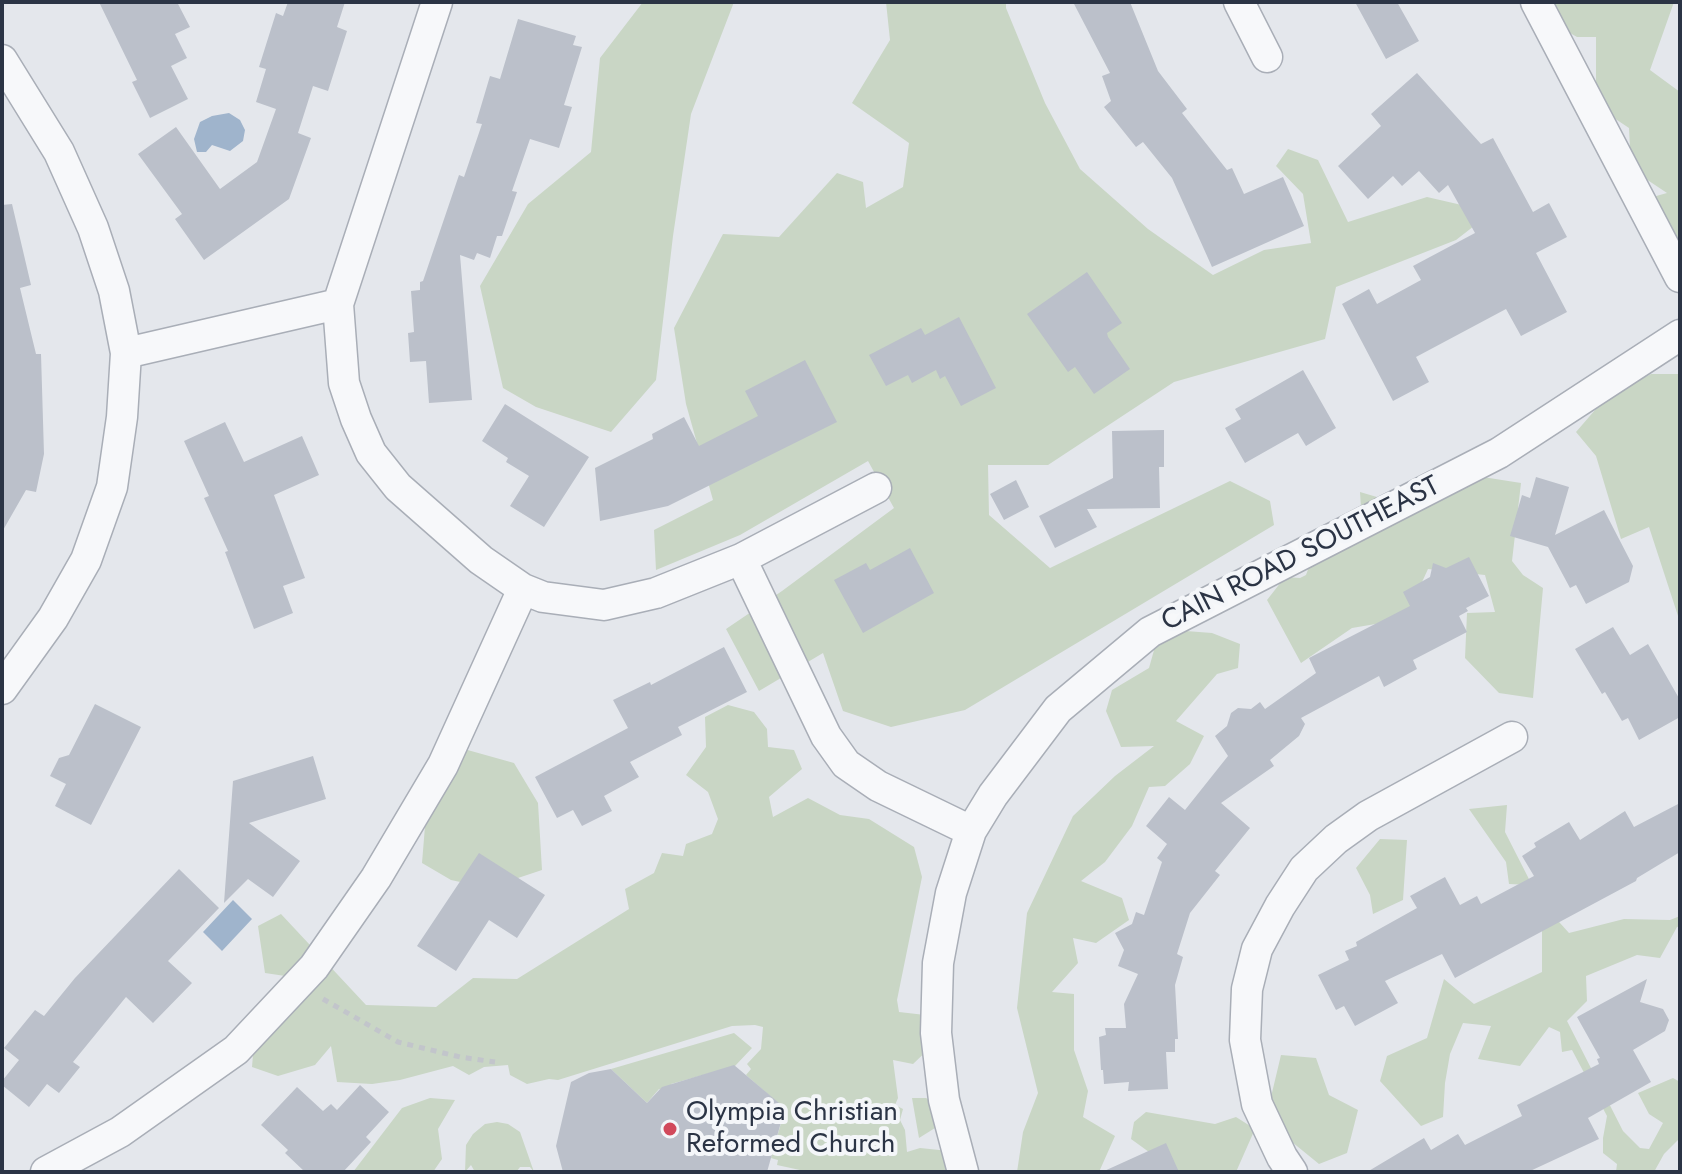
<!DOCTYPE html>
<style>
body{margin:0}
#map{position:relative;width:1682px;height:1174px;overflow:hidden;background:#e4e7ec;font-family:Jost,sans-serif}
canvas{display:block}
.frame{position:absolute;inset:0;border:4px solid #2b3445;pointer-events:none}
</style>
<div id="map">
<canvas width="1682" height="1174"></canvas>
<div class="frame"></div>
</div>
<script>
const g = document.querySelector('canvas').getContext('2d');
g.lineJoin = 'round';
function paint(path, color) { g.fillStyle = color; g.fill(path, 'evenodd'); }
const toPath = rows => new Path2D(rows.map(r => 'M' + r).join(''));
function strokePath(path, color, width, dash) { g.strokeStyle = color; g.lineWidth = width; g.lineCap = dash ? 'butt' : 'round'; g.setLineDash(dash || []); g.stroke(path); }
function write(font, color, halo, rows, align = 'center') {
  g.font = font + ' Jost,sans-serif'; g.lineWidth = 8; g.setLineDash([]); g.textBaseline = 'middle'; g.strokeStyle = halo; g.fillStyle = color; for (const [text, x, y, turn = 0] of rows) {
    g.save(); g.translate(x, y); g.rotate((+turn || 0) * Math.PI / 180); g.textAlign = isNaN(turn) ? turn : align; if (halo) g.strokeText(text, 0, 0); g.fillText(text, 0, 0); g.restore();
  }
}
paint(toPath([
 [643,2,734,2,691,114,673,236,656,380,611,432,536,407,503,388,480,286,528,204,591,152,600,58],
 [886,2,1006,2,1006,8,1045,103,1080,169,1148,229,1213,275,1264,250,1311,243,1303,194,1276,166,1288,149,1318,160,1348,222,1427,197,1492,212,1456,240,1336,287,1325,339,1174,382,1048,465,988,465,989,515,1050,568,1230,481,1270,501,1274,525,965,710,891,727,843,711,823,653,759,691,726,629,782,591,894,508,868,461,740,535,656,570,654,530,713,500,686,404,674,328,723,234,779,237,837,173,863,182,866,208,903,187,909,143,852,103,890,40],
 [1546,2,1674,2,1650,70,1680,92,1680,240,1662,246,1642,200,1667,193,1631,169,1629,128,1596,106,1596,37,1577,37,1542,17],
 [1651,374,1680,374,1680,622,1649,527,1621,539,1596,456,1576,432,1608,395],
 [1451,472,1521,483,1512,561,1523,575,1543,588,1533,698,1499,693,1465,658,1467,613,1495,612,1485,575,1428,569,1405,619,1352,628,1301,663,1267,600,1285,577,1300,578,1306,575,1324,525,1345,530,1362,523,1360,492,1387,500],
 [1160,629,1212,633,1240,644,1238,668,1217,674,1176,721,1204,736,1190,764,1165,786,1149,787,1132,826,1105,862,1081,881,1122,898,1129,920,1096,943,1073,938,1078,963,1052,992,1074,994,1074,1050,1088,1091,1083,1117,1115,1136,1099,1172,1017,1172,1023,1132,1038,1093,1017,1008,1027,913,1073,816,1115,776,1154,746,1121,747,1106,711,1112,690,1149,668],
 [728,705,754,712,767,729,768,747,794,750,802,769,769,797,773,817,808,798,840,815,869,819,914,847,922,877,897,1000,899,1012,934,1016,935,1043,913,1064,893,1060,898,1098,895,1105,903,1109,900,1120,905,1130,907,1152,920,1148,949,1151,961,1172,809,1172,777,1165,778,1160,771,1158,785,1109,746,1075,751,1069,747,1064,761,1049,763,1027,755,1025,732,1026,558,1080,549,1079,527,1084,510,1075,508,1065,484,1067,469,1075,453,1066,400,1080,372,1084,337,1082,331,1046,315,1065,278,1076,252,1067,256,1018,292,977,265,973,258,926,281,914,366,1005,436,1007,473,978,517,979,629,909,625,889,654,873,662,853,683,856,686,844,712,834,718,819,708,792,686,775,706,747,705,717],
 [464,749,514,763,538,803,542,870,488,888,451,880,422,863,426,814],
 [1507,805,1505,832,1532,885,1509,884,1506,862,1469,809],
 [1380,839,1407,840,1403,900,1373,914,1370,895,1356,868],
 [1542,903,1569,933,1624,919,1670,920,1680,916,1680,926,1677,927,1660,958,1637,955,1586,976,1587,1001,1567,1021,1623,1131,1640,1148,1649,1149,1663,1123,1649,1114,1638,1093,1673,1078,1680,1082,1680,1138,1664,1154,1654,1172,1616,1172,1617,1164,1603,1153,1603,1138,1607,1116,1572,1050,1562,1052,1560,1032,1549,1027,1520,1066,1478,1059,1491,1026,1463,1023,1450,1054,1445,1083,1443,1117,1421,1126,1380,1081,1387,1056,1427,1038,1444,979,1474,1004,1542,972],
 [734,1033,752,1048,735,1066,671,1084,669,1092,659,1089,647,1103,611,1069],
 [1281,1055,1316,1058,1329,1095,1358,1110,1347,1153,1319,1164,1292,1142,1271,1097],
 [430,1098,455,1100,438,1129,442,1159,433,1172,353,1172,402,1108],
 [912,1098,926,1098,942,1107,935,1128,919,1138],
 [1146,1112,1215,1124,1236,1117,1255,1129,1236,1172,1155,1172,1149,1152,1131,1139,1134,1122],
 [497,1122,508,1124,520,1132,534,1172,530,1167,520,1167,517,1171,509,1172,475,1172,471,1165,465,1172,466,1145,473,1134,485,1124]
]), '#c9d6c5');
paint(toPath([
 [229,113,240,120,245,130,243,141,230,151,212,145,206,152,197,152,194,139,200,122,212,116],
 [233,900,252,919,222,951,203,932]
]), '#9fb4cc');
paint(toPath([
 [99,2,177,2,190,27,175,34,187,58,171,66,188,99,150,118,132,82,137,80],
 [288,2,345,2,337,27,347,31,328,91,313,86,298,133,311,138,289,199,204,260,175,219,182,214,138,154,176,127,220,189,257,162,276,109,256,102,266,69,259,67,276,13,283,16],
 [1073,2,1130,2,1158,71,1187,109,1182,113,1227,170,1232,168,1244,194,1283,177,1304,226,1212,267,1172,178,1143,142,1136,147,1104,107,1111,101,1102,76,1110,73],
 [1355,2,1397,2,1419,41,1386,59],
 [518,19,576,36,573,45,582,47,564,105,572,107,559,148,530,139,512,191,517,192,502,236,497,236,490,258,477,253,474,260,460,255,472,400,429,403,426,361,410,362,408,333,414,332,411,291,420,290,420,282,423,281,459,175,464,177,482,124,476,123,490,76,500,79],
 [1417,73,1481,144,1493,138,1533,212,1549,203,1567,237,1536,253,1567,312,1521,336,1506,309,1416,357,1429,382,1393,401,1342,304,1369,289,1377,304,1421,280,1413,266,1475,233,1448,185,1439,193,1419,171,1402,186,1393,176,1368,199,1338,166,1381,126,1371,114],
 [12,204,31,285,20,288,36,354,41,354,44,454,36,492,26,490,2,532,2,205],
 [1087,272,1122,323,1107,333,1108,337,1130,369,1094,394,1075,367,1068,372,1027,314],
 [959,317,996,388,961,406,945,376,940,379,936,370,912,383,908,375,886,386,869,355,921,328,925,335],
 [805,360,837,422,668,506,600,521,595,468,653,439,652,434,684,417,699,446,758,416,745,391],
 [1303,370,1336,428,1306,446,1298,433,1245,463,1225,428,1241,419,1235,409],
 [505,404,589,457,544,527,510,506,529,476,506,462,508,458,482,441],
 [225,422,244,462,302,436,319,475,274,495,305,578,283,586,293,613,254,629,225,552,228,551,204,498,209,496,184,441],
 [1164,430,1164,467,1159,467,1160,508,1087,509,1097,527,1055,548,1039,516,1113,478,1112,431],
 [1536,477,1569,487,1555,535,1604,510,1633,566,1629,582,1586,604,1576,585,1570,588,1548,547,1510,536,1522,495,1530,498],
 [1016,480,1029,507,1004,520,990,494],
 [910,548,934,593,863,633,834,580,866,563,870,570],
 [1469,557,1489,596,1466,608,1468,611,1459,616,1467,632,1413,660,1417,669,1384,687,1379,676,1301,718,1305,724,1299,736,1270,760,1274,766,1221,803,1250,828,1215,871,1220,875,1190,913,1177,954,1183,957,1175,985,1178,1039,1175,1039,1175,1052,1166,1052,1168,1089,1128,1091,1129,1082,1104,1084,1103,1070,1101,1070,1099,1037,1106,1035,1105,1028,1126,1028,1124,1004,1138,974,1118,966,1124,950,1115,933,1132,924,1136,912,1144,915,1162,862,1157,858,1167,844,1146,826,1169,797,1185,810,1228,756,1215,736,1227,726,1231,713,1238,708,1251,709,1260,702,1265,709,1316,673,1309,658,1410,606,1403,592,1430,577,1433,563,1446,568],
 [1613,627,1630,655,1648,644,1680,700,1680,717,1639,740,1628,718,1622,721,1605,692,1602,694,1575,649],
 [724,647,747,692,678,727,682,735,630,762,639,777,604,796,612,811,582,826,573,810,557,818,535,777,628,728,613,700,650,682,651,685],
 [95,704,141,727,91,825,55,806,66,784,50,776,59,758,69,755],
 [313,756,326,799,249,823,300,861,273,897,248,879,224,903,233,781],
 [1680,803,1680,852,1637,878,1636,881,1455,978,1442,954,1385,981,1398,1003,1355,1026,1344,1006,1336,1010,1318,975,1349,960,1345,951,1357,946,1356,942,1417,908,1410,896,1445,877,1460,905,1477,896,1481,904,1534,876,1522,856,1536,847,1534,843,1569,822,1580,840,1625,811,1634,827],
 [479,853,545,895,517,938,489,920,456,971,417,946],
 [179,869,219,908,168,961,192,983,153,1023,126,997,73,1062,80,1067,59,1093,47,1084,29,1107,2,1085,2,1081,19,1060,4,1048,35,1010,44,1016,75,978],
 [1647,979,1640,1002,1663,1009,1669,1020,1665,1031,1633,1050,1651,1082,1588,1118,1599,1139,1528,1172,1367,1172,1424,1138,1431,1150,1458,1134,1465,1145,1522,1116,1517,1105,1599,1064,1597,1059,1600,1058,1577,1017],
 [734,1065,785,1108,767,1172,563,1172,556,1146,571,1082,589,1073,611,1069,647,1103,662,1087],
 [360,1085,389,1112,366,1137,371,1142,343,1172,305,1172,285,1153,288,1150,261,1125,297,1087,323,1111,331,1104,337,1110],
 [1166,1143,1179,1172,1102,1172]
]), '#bbc0ca');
const minor = toPath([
 [437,2,338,304,344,383,356,419,371,453,398,487,481,560,523,589,543,597,604,605,656,593,741,559,876,488],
 [1239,2,1267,57],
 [1536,2,1680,277],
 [2,60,59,152,93,228,114,291,126,353,122,417,112,487,86,560,53,618,2,689],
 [126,353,338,304],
 [741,559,826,736,846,764,878,786,971,831],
 [46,1172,120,1132,236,1050,314,967,376,878,443,765,523,589],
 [963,1172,944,1100,936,1033,938,963,951,893,971,831,993,795,1058,709,1150,632,1499,453,1680,335],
 [1292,1172,1282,1157,1257,1104,1245,1040,1247,989,1257,949,1280,906,1304,869,1336,839,1368,816,1512,737]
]);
strokePath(minor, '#a9aeb7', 33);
strokePath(toPath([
 [323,999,398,1042,460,1057,495,1062]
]), '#c2c5cb', 5, [6, 6]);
strokePath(minor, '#f7f8fa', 30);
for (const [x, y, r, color] of [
 [670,1129,8,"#d1495b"]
]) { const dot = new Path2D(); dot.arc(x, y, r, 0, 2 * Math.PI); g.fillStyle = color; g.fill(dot); strokePath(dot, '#f4f6f9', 3); }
write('28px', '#2b3445', '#f4f6f9', [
 ["CAIN ROAD SOUTHEAST",1301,555,-27]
]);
write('28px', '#2b3445', '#f4f6f9', [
 ["Olympia Christian",686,1113],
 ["Reformed Church",686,1145]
], 'left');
</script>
